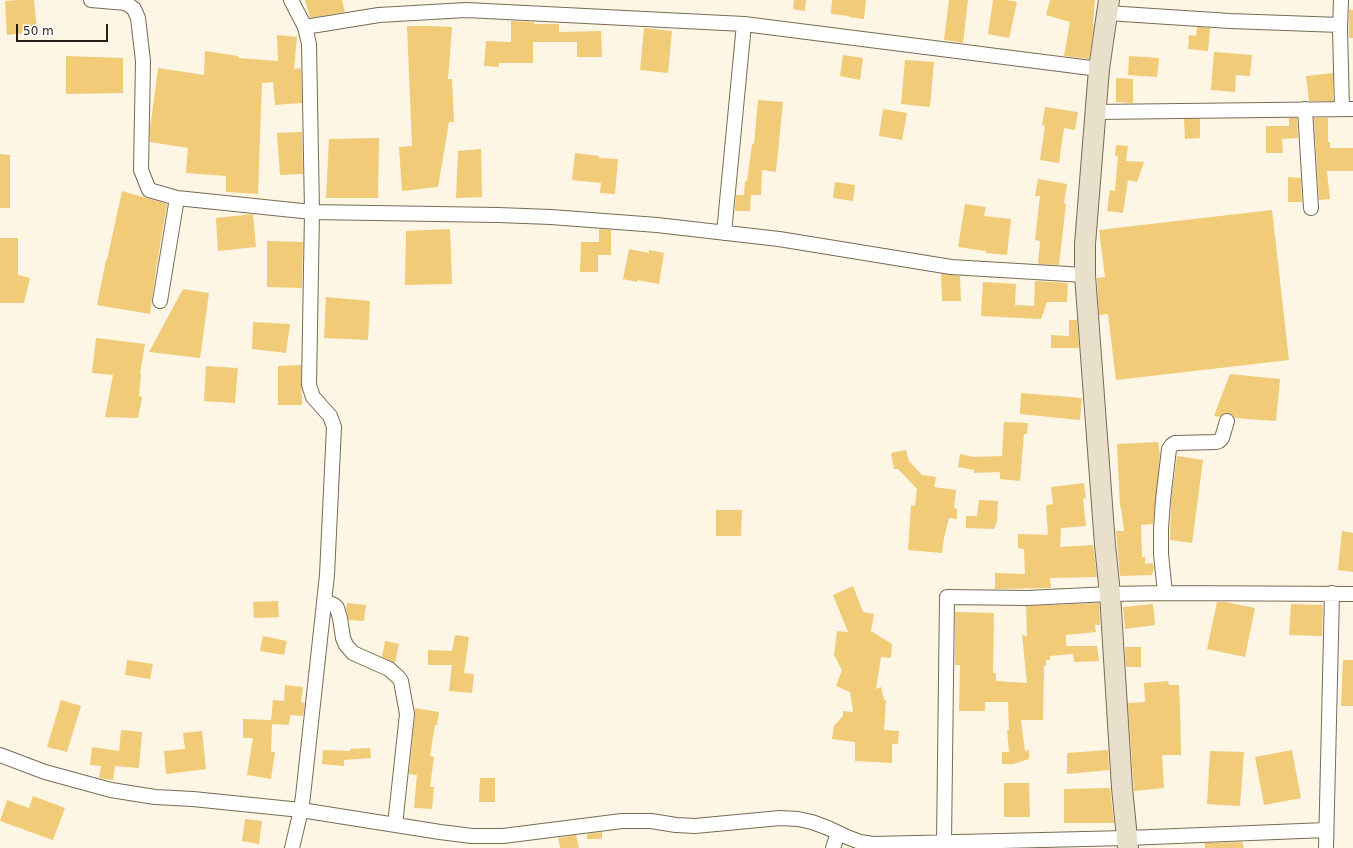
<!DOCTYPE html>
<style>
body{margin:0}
#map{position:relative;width:1353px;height:848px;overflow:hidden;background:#fef6e4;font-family:"DejaVu Sans",sans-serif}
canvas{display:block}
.scale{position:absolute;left:16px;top:24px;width:92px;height:18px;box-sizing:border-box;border:2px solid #241f15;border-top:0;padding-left:5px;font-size:12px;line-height:14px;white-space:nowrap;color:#241f15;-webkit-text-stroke:3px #fff;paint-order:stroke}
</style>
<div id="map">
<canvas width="1353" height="848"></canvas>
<div class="scale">50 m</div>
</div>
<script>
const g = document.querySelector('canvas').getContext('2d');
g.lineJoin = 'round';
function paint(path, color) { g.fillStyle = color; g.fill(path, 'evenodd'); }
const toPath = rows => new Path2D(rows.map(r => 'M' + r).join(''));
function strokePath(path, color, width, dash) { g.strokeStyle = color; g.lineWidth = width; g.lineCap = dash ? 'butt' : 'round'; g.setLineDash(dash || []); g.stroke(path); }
paint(toPath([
 [19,0,34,0,37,32,7,35,5,1],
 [305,0,342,0,345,12,310,18],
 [794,0,806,0,805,11,793,9],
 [832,0,866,0,864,19,849,17,849,16,831,14],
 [949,0,968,0,963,43,944,40],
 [993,0,1007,0,1017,2,1009,38,988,34],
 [1050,0,1095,0,1093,25,1094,25,1089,59,1064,56,1070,22,1046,15],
 [1349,9,1353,10,1353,38,1349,38],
 [511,21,534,22,534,24,559,24,559,32,601,31,602,57,577,57,577,42,533,42,533,63,499,63,499,67,484,66,486,41,511,42],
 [407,26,429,26,452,27,448,79,452,79,454,122,449,122,438,187,402,191,399,147,412,146],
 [1197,27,1210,28,1208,51,1188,49,1189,35,1196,36],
 [644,28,672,31,668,73,640,70],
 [277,35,297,37,294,69,301,68,302,103,275,105,273,82,262,83,258,194,226,192,226,176,186,173,188,148,150,142,150,129,158,68,204,75,205,51,238,56,238,58,278,61],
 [1214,52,1252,55,1250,76,1236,75,1235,92,1211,90],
 [843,55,863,58,860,80,840,76],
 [66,56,123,58,123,93,66,94],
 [1129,56,1159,58,1157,77,1128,75],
 [905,60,934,62,930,107,901,104],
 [1333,73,1333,101,1309,101,1306,76],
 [1116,78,1133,79,1133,103,1116,102],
 [758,100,783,102,776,172,762,170,761,195,751,195,750,211,735,211,736,195,744,195,745,181,747,181,752,144,754,144],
 [1045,107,1078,112,1075,130,1064,128,1059,163,1040,160,1045,126,1042,125],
 [883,109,907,113,902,140,879,136],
 [1289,118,1297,118,1298,138,1282,139,1283,153,1266,153,1266,126,1289,126],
 [1314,118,1328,118,1328,142,1330,142,1330,148,1353,148,1353,171,1327,171,1330,199,1319,200],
 [1184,119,1200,119,1200,138,1185,139],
 [302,132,303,174,280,175,277,133],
 [379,138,378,198,326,198,329,139],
 [1116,145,1128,146,1126,161,1144,162,1137,182,1128,180,1123,213,1107,211,1110,190,1115,191,1118,156,1115,156],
 [481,149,482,197,456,198,458,151],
 [575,153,599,156,599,158,618,159,615,194,600,193,601,183,572,180],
 [0,154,10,155,10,208,0,208],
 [1288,177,1301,178,1302,202,1288,202],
 [1038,179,1067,184,1064,203,1066,204,1059,265,1038,264,1040,241,1035,240,1040,196,1035,196],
 [835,182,855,185,853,201,833,198],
 [122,191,167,204,156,269,150,314,97,305,106,260,107,260],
 [965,204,986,207,984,216,1011,219,1007,255,986,253,986,251,958,247],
 [1272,210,1289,360,1116,380,1108,314,1099,315,1097,278,1105,277,1099,230],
 [253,214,256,247,218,251,216,218],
 [450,229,452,284,405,285,406,231],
 [599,229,611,230,611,255,598,255,598,272,580,272,581,242,599,242],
 [0,238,18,238,18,275,30,278,24,303,0,303],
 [267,241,303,242,302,288,267,287],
 [629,249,649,253,649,250,664,253,659,284,637,280,637,282,623,279],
 [941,274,960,276,961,301,942,301],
 [1035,281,1068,283,1067,302,1047,302,1041,319,981,316,983,282,1016,284,1015,305,1034,306],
 [183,289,209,293,200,358,149,352],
 [326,297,370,301,368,340,324,338],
 [1069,320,1077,320,1079,348,1051,348,1051,335,1069,336],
 [253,322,290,324,286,353,252,349],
 [96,338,145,344,140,373,141,373,139,396,142,397,138,418,105,417,113,375,92,373],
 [301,365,302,405,278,405,278,366],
 [206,366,238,368,235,403,204,401],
 [1230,374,1280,379,1276,421,1235,418,1233,415,1229,413,1225,413,1220,417,1214,416],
 [1021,393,1082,398,1080,420,1020,414],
 [1004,422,1028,423,1027,434,1024,434,1020,481,1000,479,1000,472,974,473,974,470,958,467,960,454,973,457,1002,456],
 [1158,442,1160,454,1153,524,1141,525,1142,557,1145,557,1145,564,1153,563,1154,569,1152,575,1120,576,1116,531,1124,531,1121,507,1120,507,1117,444],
 [906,450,909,461,922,475,936,477,934,487,956,490,954,508,957,509,957,519,949,518,944,538,942,553,908,550,911,505,915,506,917,489,898,469,894,469,891,453],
 [1177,456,1203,460,1192,543,1170,540,1171,501],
 [1084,483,1086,498,1083,499,1086,526,1061,528,1060,547,1093,545,1097,577,1050,578,1051,588,995,589,995,573,1025,574,1024,549,1018,548,1018,534,1048,535,1046,505,1053,504,1051,487],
 [979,500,998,501,997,521,994,529,966,528,966,516,977,516],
 [716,510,742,510,741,536,716,536],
 [1342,531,1353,533,1353,572,1338,570],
 [853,586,863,612,874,614,871,631,892,644,891,658,881,657,876,689,881,687,884,700,886,700,884,730,899,731,898,744,892,744,892,763,855,761,855,742,832,739,834,726,843,716,843,711,853,712,850,692,836,686,842,670,834,655,837,631,848,632,833,595],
 [278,601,279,617,254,618,253,602],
 [1217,602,1225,602,1255,608,1245,657,1207,649],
 [347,603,366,605,364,621,349,620,346,609],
 [1099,603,1100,625,1095,625,1096,632,1066,635,1066,646,1097,646,1099,661,1074,662,1073,654,1050,656,1050,660,1046,660,1046,666,1044,666,1043,720,1021,720,1025,751,1029,750,1029,759,1013,764,1002,764,1002,752,1009,752,1007,730,1009,730,1008,702,985,702,985,711,959,711,960,665,955,665,955,612,994,613,993,673,996,673,996,681,1027,683,1022,635,1027,636,1026,606],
 [1153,604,1155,625,1125,629,1123,607],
 [1291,604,1323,605,1322,636,1289,635],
 [455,635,469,637,464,673,474,674,472,693,449,691,452,665,428,665,428,650,452,651],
 [263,636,287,641,284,655,260,651],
 [385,641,399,644,395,663,382,657],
 [1125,647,1141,647,1141,667,1126,667],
 [127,660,153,664,150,679,125,675],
 [1343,660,1353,660,1353,706,1341,706],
 [1168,681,1169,685,1179,685,1180,707,1181,755,1162,755,1164,788,1134,791,1128,703,1145,702,1144,683],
 [285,685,303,687,301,702,305,703,303,716,290,715,289,725,272,724,271,752,275,752,271,779,247,775,253,738,243,738,243,719,271,720,273,700,284,701],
 [61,700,81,706,67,752,47,747],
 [415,708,439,712,437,725,435,725,430,756,434,757,430,787,434,787,432,809,414,808,417,775,409,774,415,715],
 [121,730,142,732,139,768,115,766,113,780,99,778,101,766,90,765,92,747,119,751],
 [202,731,206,769,166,774,164,751,185,749,183,733],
 [370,748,371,758,344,760,344,766,322,764,323,750,350,751,350,749],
 [1108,750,1109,770,1067,774,1067,753],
 [1292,750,1301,798,1264,805,1255,757],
 [1210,751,1244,752,1240,806,1207,804],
 [480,778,495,778,495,802,479,802],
 [1004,783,1029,783,1030,817,1004,817],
 [1110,788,1114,823,1064,823,1064,789],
 [33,796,65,808,53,840,0,821,7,800,29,808],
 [245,819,262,821,259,844,242,841],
 [602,832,602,839,587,839,587,834],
 [576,835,579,848,560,848,558,838],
 [1242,842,1244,848,1205,848,1205,843]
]), '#f1cb77');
const street = toPath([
 [91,0,126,3,134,9,138,18,143,61,141,170,149,190,177,198,312,212,498,215,551,217,657,225,779,239,951,267,1085,275],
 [291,0,305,27,309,44,312,212,309,385,313,397,330,416,334,427,327,575,303,796,301,810,292,848],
 [1341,0,1340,29,1342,109],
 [1107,13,1230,21,1340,25],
 [305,27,379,15,466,10,744,24,1099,69],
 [1305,109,1311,208],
 [1095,112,1353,109],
 [724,233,744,24],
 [160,301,177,198],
 [1165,593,1161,554,1161,529,1163,500,1169,449,1172,445,1175,443,1216,442,1219,441,1222,438,1227,421],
 [324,601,334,605,337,608,340,618,343,638,346,645,353,653,389,669,398,677,401,681,407,714,395,825],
 [0,755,45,772,111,790,155,797,193,799,301,810,440,832,472,836,503,836,622,821,651,821,676,825,695,826,780,818,798,819,812,822,828,828,847,837,860,842,873,844,1127,838,1326,830],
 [944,843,947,597,1027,598,1110,594,1165,593,1353,594],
 [833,848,838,833],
 [1326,848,1332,593]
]);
const secondary = toPath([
 [1109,0,1099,69,1085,244,1085,275,1105,545,1110,594,1122,788,1128,848]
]);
strokePath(street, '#776b52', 16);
strokePath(secondary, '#776b52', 22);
strokePath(street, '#fff', 14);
strokePath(secondary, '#e9e0cb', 20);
</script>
